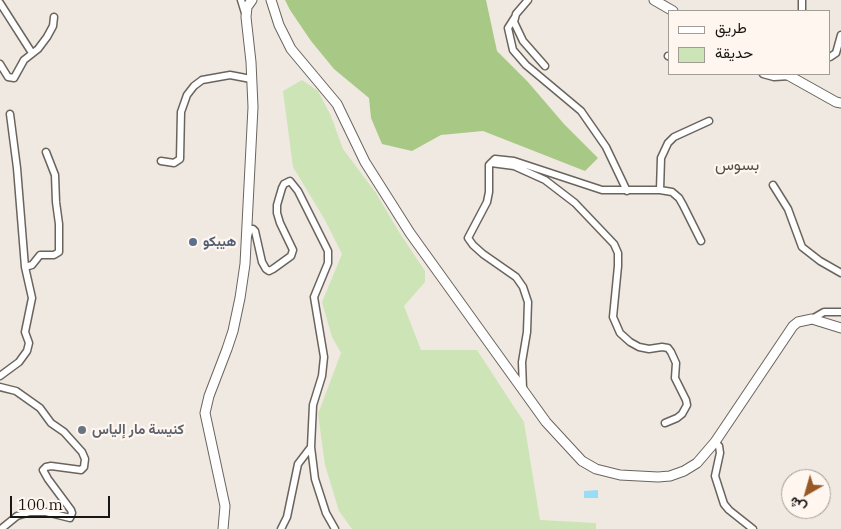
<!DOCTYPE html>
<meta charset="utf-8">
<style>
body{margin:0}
#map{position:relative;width:841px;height:529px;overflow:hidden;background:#f0e9e1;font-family:"IBM Plex Serif",Vazirmatn,serif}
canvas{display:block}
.legend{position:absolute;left:668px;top:10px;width:162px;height:65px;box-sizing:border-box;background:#fef6ef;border:1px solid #a29c97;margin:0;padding:6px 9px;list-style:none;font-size:15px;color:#181613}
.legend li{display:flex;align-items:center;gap:10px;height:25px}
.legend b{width:25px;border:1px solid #a29c97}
.north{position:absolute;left:781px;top:469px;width:50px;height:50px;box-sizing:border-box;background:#fef6ef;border:1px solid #a29c97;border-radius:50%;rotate:218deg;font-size:14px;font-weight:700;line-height:20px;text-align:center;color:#181613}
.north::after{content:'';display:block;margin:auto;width:18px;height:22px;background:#995824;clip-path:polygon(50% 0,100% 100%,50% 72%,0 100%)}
.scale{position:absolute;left:10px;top:496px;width:100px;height:22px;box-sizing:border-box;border:2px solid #181613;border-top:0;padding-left:6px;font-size:15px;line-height:18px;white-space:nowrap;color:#181613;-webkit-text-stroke:4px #fef6ef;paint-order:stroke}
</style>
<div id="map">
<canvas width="841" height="529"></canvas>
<ul class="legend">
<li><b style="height:6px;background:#fff"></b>طريق</li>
<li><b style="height:14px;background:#cde4b6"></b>حديقة</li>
</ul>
<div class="north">ش</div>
<div class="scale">100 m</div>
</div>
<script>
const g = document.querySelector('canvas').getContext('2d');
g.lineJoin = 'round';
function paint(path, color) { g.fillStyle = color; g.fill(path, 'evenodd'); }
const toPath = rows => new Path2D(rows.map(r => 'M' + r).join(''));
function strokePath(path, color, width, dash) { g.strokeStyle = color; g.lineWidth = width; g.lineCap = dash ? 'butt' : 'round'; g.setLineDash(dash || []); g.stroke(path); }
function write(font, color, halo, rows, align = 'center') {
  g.font = font + ' "IBM Plex Serif",Vazirmatn,serif'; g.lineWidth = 4.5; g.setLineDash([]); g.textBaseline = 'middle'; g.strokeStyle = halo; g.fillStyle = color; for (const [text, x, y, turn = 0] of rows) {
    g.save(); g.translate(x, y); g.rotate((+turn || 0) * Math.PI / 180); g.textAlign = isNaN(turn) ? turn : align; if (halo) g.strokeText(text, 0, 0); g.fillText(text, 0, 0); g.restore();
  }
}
paint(toPath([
 [302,80,318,91,331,116,343,149,376,193,399,232,425,271,425,282,404,306,421,350,477,350,524,422,540,520,596,523,596,529,352,529,339,511,325,465,318,414,341,353,332,337,322,302,342,254,325,220,293,167,283,91]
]), '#cde4b6');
paint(toPath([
 [285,0,486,0,497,51,528,82,564,124,598,158,585,171,483,131,441,135,412,151,382,144,371,118,369,98,334,69,311,41,290,10]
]), '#a8c985');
paint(toPath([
 [598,490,598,498,584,498,584,491]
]), '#98ddf8');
const minor = toPath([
 [241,0,245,13],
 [528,0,516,14,514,22,523,41,545,66],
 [802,0,802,11],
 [0,3,32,53],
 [515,17,508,28,513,50,526,65,581,111,606,147,627,191],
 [668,56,670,57],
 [830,57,836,53,841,35],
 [0,64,8,77,14,78,24,60,38,49,47,37,53,26,54,17],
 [763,74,774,77,790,76],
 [161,161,174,163,180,159,181,112,187,95,194,86,202,80,230,75,251,79],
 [491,163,514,166,545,180,575,203,614,244,618,253,618,266,613,317,620,333,630,342,639,347,649,349,662,347,668,348,671,352,676,363,675,378,686,400,687,405,682,414,677,418,665,423],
 [773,185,788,209,802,247,820,261,841,273],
 [660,190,661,158,668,143,674,137,709,121],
 [248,236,250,229,253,229,255,231,262,262,266,269,269,271,273,269,291,256,293,250,280,223,277,213,277,205,282,188,284,184,290,181,298,191,328,251,328,263,314,297,324,357,322,376,313,405,311,447,315,479,326,513,335,529],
 [25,267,32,265,40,255,54,255,59,252,59,224,56,202,55,175,46,152],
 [812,319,824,312,841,312],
 [0,376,19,362,27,351,29,343,25,332,32,298,25,267,17,168,10,114],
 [0,387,16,391,40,408,51,423,64,432,82,452,85,459,84,467,81,470,51,466,46,467,43,470,48,479,71,510,72,513,70,518,46,512,30,512,17,516,1,529],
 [523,389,522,362,527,332,528,302,523,287,516,277,483,254,473,245,468,238,487,202,489,192,489,165,495,159,514,161,602,190,660,190,672,192,679,198,683,205,701,241],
 [715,442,719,446,720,453,715,476,724,504,729,510,753,529],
 [281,529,287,517,298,464,311,447]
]);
const secondary = toPath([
 [271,0,279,25,291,49,337,104,365,162,410,233,546,422,582,461,596,469,620,475,658,477,670,476,684,471,697,463,715,442,793,326,798,322,812,319,841,328],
 [654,0,673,11],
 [786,74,836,102,841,103],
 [223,529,225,506,205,413,209,396,227,349,233,331,240,298,245,264,253,107,251,62,246,17,247,7,252,0]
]);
strokePath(minor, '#6a645d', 9);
strokePath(secondary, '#6a645d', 11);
strokePath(minor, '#fff', 6);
strokePath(secondary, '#fff', 9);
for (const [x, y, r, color] of [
 [193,242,5,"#5c6f8a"],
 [82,430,5,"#6b7280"]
]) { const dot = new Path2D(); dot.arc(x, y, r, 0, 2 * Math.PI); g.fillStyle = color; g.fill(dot); strokePath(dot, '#fef6ef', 2); }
write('bold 14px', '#4e5e75', '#fef6ef', [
 ["هيبكو",203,242]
], 'left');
write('bold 14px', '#5b616d', '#fef6ef', [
 ["كنيسة مار إلياس",92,430]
], 'left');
write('16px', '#554e48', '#fef6ef', [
 ["بسوس",737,165]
]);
</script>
